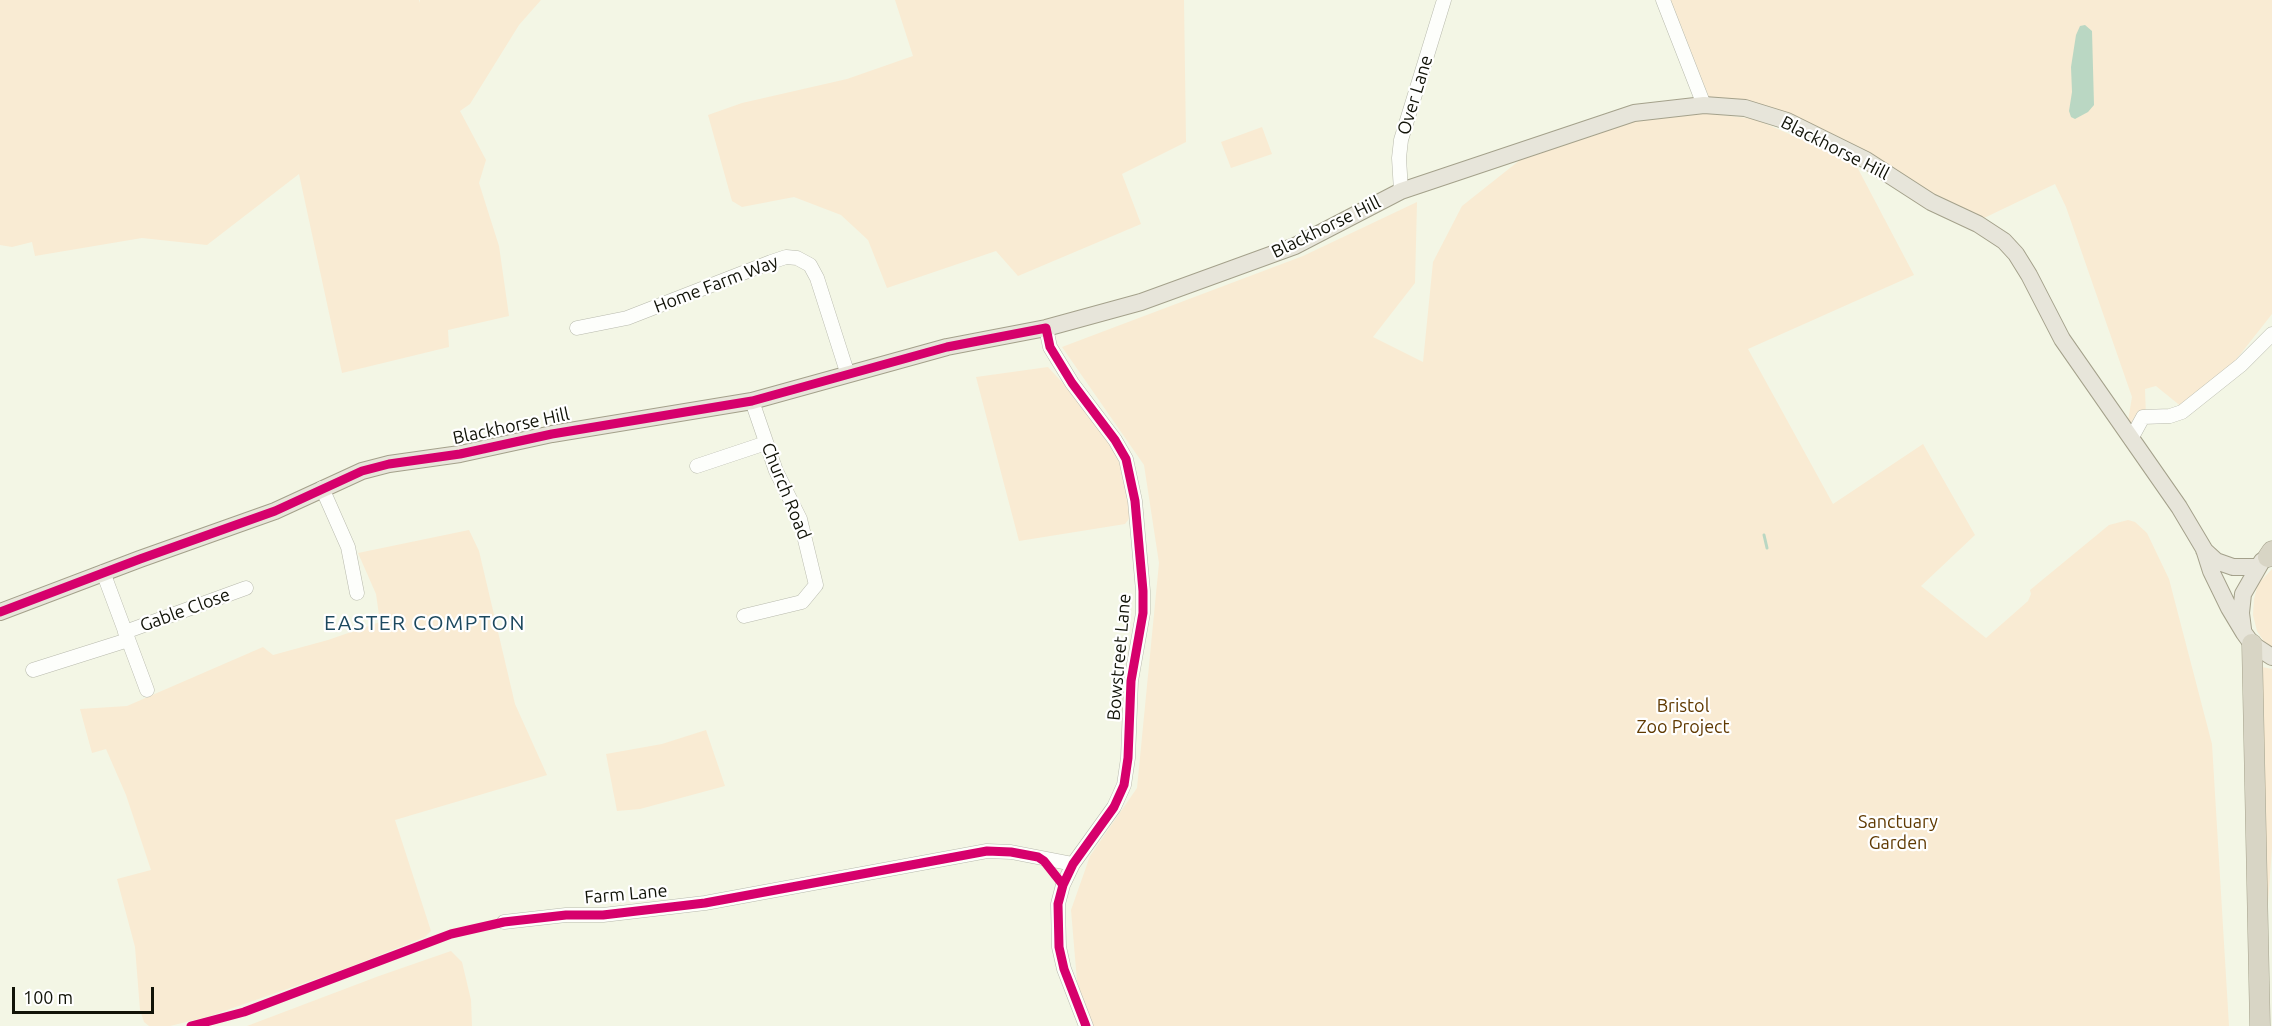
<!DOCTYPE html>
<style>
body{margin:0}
#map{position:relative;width:2272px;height:1026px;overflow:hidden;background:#f3f6e5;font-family:Ubuntu,sans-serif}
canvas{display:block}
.scale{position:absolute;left:12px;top:987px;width:142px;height:27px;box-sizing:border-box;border:3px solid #111308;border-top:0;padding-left:8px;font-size:18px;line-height:21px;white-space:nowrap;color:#111308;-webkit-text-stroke:4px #fff;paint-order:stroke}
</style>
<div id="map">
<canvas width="2272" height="1026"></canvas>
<div class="scale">100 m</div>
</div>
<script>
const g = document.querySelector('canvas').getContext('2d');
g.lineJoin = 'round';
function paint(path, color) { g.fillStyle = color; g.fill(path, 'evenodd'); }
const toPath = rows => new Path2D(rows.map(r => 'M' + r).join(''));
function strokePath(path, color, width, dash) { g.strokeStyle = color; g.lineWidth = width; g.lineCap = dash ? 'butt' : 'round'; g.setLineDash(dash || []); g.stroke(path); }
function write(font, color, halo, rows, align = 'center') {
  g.font = font + ' Ubuntu,sans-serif'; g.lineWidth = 4.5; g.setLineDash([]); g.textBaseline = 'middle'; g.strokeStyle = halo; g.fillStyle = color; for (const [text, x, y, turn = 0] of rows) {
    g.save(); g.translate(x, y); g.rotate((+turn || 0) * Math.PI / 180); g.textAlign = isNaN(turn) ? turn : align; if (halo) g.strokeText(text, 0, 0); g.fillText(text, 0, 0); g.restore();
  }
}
paint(toPath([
 [0,0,419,0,419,3,420,0,541,0,519,25,470,104,460,111,486,160,479,183,499,246,509,316,448,330,449,347,342,373,299,174,207,245,142,238,35,256,32,242,12,247,0,245],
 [895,0,1184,0,1186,142,1122,174,1141,224,1018,276,996,251,887,288,868,240,841,215,794,197,742,207,732,201,708,115,742,103,847,79,913,56],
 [1670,0,2272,0,2272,314,2235,361,2183,408,2156,386,2145,389,2146,417,2135,428,2128,421,2132,397,2066,207,2055,184,1982,219,1774,109,1709,98],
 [1705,113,1755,119,1855,163,1914,275,1748,349,1833,504,1923,444,1975,535,1921,586,1986,638,2028,601,2031,594,2030,590,2109,525,2128,520,2135,522,2147,533,2169,579,2212,744,2229,1026,1089,1026,1077,981,1071,910,1090,856,1137,788,1159,563,1144,465,1062,347,1303,256,1417,202,1415,283,1373,337,1423,362,1433,262,1462,206,1520,160,1635,121],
 [1262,127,1272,154,1231,168,1221,142],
 [1048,367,1082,404,1122,462,1132,515,1125,524,1019,541,976,377],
 [469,530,479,551,515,704,547,775,395,820,431,931,425,937,347,968,210,1016,170,1026,149,1026,144,1022,140,1010,135,947,117,879,151,870,126,795,106,749,92,753,80,709,127,706,263,647,273,655,328,640,380,622,376,594,358,553],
 [2272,569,2272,647,2265,643,2257,631,2253,615,2254,599,2258,584],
 [2262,667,2272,669,2272,848,2265,945],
 [706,730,725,786,640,809,617,811,606,754,662,744],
 [451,951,462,962,471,1000,472,1026,247,1026,379,976]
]), '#f9ebd3');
paint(toPath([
 [2085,25,2092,31,2094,105,2088,112,2075,119,2071,117,2069,111,2072,92,2071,67,2076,35,2080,26]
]), '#bad7c3');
strokePath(toPath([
 [1764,535,1767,548]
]), '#bad7c3', 3);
const minor = toPath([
 [1663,0,1704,105],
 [1401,191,1399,158,1401,140,1444,0],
 [577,328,627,318,771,262,786,257,797,258,810,265,817,278,848,375],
 [1046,328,1050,347,1072,383,1115,440,1126,459,1135,501,1143,591,1143,613,1131,681,1128,758,1124,785,1114,807,1073,864,1063,885,1058,904,1059,947,1064,969,1086,1026],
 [2131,439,2143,417,2170,416,2182,412,2241,365,2272,334],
 [697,466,766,443],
 [322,488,348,547,357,593],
 [103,572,147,690],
 [744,616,802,602,816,585,800,519,776,471,752,401],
 [125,632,246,588],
 [33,670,128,640],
 [504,922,566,915,603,915,705,903,987,851,1011,852,1073,864]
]);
const major = toPath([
 [2204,550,2216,561,2233,567,2258,567],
 [0,612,140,559,275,511,362,471,389,464,460,454,552,434,752,401,947,347,1046,328,1141,302,1295,246,1401,191,1634,113,1704,105,1745,108,1787,121,1866,160,1931,202,1978,224,2004,241,2016,254,2029,275,2062,339,2179,507,2204,549,2211,571,2229,608,2244,633,2252,644,2272,657],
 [2243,629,2241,613,2243,594,2262,561,2272,555]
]);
const highway = toPath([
 [2268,557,2272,551],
 [2252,644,2260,1026]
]);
strokePath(minor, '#b8baad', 15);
strokePath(major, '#a4a18b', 18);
strokePath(highway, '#a4a18b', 21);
strokePath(minor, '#fdfefb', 14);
strokePath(major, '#e7e5da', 16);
strokePath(highway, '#d8d5c5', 20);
strokePath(toPath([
 [0,612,140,559,275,511,362,471,389,464,460,454,552,434,752,401,947,347,1046,328,1050,347,1072,383,1115,440,1126,459,1135,501,1143,591,1143,613,1131,681,1128,758,1124,785,1114,807,1073,864,1063,885,1058,904,1059,947,1064,969,1086,1026],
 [191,1026,244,1012,451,934,504,922,566,915,603,915,705,903,987,851,1011,852,1038,857,1044,861,1063,885]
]), '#d6006c', 9);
write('18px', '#111308', '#fff', [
 ["Over Lane",1415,95,-73],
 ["Blackhorse Hill",1835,148,27],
 ["Blackhorse Hill",1326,227,-26],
 ["Home Farm Way",716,284,-21],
 ["Blackhorse Hill",511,426,-12],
 ["Church Road",786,491,68],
 ["Gable Close",185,610,-20],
 ["Bowstreet Lane",1119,657,-85],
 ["Farm Lane",626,894,-5]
]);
write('18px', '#603a02', '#fff', [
 ["Bristol",1683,706],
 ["Zoo Project",1683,727],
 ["Sanctuary",1898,822],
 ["Garden",1898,843]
]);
g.letterSpacing = '1.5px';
write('21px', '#1c485e', '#fff', [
 ["EASTER COMPTON",425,623]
]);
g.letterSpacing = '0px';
</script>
